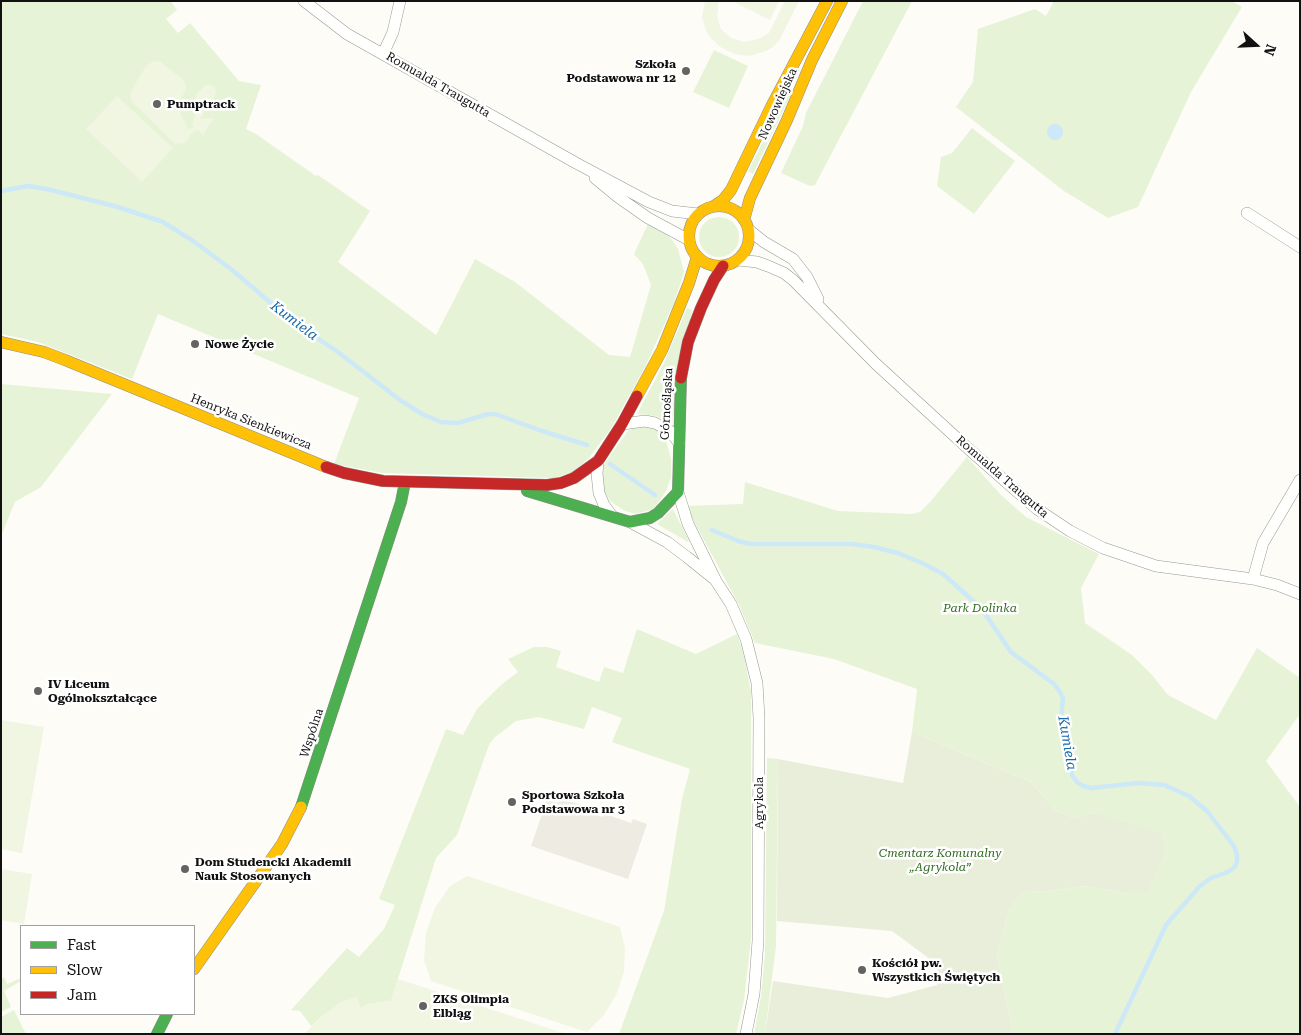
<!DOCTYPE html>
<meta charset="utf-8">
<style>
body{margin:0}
#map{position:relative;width:1301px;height:1035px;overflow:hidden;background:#fdfcf7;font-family:"Roboto Serif",serif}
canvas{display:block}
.frame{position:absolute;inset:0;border:2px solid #111;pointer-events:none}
.legend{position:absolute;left:20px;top:925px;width:175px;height:90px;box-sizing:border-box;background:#fff;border:1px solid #a0a0a0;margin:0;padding:6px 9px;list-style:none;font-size:15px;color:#111}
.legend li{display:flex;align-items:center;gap:10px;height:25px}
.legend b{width:25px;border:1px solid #a0a0a0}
.north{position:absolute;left:1231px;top:20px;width:50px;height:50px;-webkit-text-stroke:4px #fff;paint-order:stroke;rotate:110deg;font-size:14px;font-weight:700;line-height:20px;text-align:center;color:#111}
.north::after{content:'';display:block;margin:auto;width:18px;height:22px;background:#111;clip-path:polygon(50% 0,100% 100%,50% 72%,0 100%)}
</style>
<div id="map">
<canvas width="1301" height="1035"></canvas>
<div class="frame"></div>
<ul class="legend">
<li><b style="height:6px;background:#4caf50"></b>Fast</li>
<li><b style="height:6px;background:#ffc107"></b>Slow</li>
<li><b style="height:6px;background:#c62828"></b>Jam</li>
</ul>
<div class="north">N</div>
</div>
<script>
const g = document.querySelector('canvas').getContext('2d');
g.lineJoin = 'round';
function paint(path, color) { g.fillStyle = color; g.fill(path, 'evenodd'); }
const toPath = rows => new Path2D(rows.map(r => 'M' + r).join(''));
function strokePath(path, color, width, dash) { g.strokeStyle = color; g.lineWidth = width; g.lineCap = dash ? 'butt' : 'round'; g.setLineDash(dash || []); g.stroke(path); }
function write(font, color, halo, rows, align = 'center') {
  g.font = font + ' "Roboto Serif",serif'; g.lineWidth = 5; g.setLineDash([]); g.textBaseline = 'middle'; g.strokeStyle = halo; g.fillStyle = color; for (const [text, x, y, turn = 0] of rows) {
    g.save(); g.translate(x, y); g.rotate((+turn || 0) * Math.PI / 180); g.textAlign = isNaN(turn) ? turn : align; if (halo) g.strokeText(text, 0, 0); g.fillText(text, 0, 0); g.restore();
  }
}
paint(toPath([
 [1,1,171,1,177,10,166,19,178,33,190,23,239,81,261,85,246,129,256,134,316,176,318,175,370,211,338,262,436,335,475,259,515,282,609,355,630,357,651,285,643,264,634,254,648,224,667,235,673,241,678,249,684,272,674,303,646,365,612,427,589,458,571,473,554,478,382,473,334,464,359,398,158,314,132,379,38,342,1,334],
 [863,1,912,1,815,185,810,186,781,173,803,126,806,113],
 [1054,1,1232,1,1242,7,1191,92,1138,207,1108,218,1064,191,956,107,973,82,978,29,1035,9,1046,16],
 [714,50,748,66,729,108,693,92],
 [788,93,791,94,753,174,748,171],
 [972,128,1015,161,974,214,937,186,941,157,952,153],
 '699 237a20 20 0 1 1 40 0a20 20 0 1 1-40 0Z',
 [687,308,692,310,672,423,656,416,637,414,664,363],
 [1,384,112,394,41,487,15,502,1,536],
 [646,425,659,430,666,440,671,459,671,477,666,491,658,503,651,510,635,514,623,510,610,501,603,489,603,470,604,464,627,432,632,428],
 [967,457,1001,495,1026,517,1099,554,1081,588,1085,623,1132,655,1152,675,1168,695,1216,720,1257,648,1300,678,1300,714,1266,761,1300,807,1300,1034,1013,1034,997,954,1009,910,1023,892,1048,891,1084,886,1128,893,1095,813,1074,818,1056,811,1031,782,912,732,917,689,834,659,755,643,740,607,690,514,687,506,743,504,745,482,838,511,912,514,920,512,930,502],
 [673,509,689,541,688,542,657,524],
 [637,629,696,654,737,634,744,656,751,692,751,939,744,1000,736,1034,619,1034,664,911,682,799,690,769,612,742,622,718,592,707,584,729,539,717,516,721,494,738,489,745,457,835,436,858,391,1001,368,1004,360,1009,357,998,322,1016,311,1026,300,1011,291,1010,347,948,359,957,384,929,395,905,379,899,446,729,463,735,477,709,502,684,518,672,508,659,534,647,547,647,561,651,556,667,599,682,604,667,623,673],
 [767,758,778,759,776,946,765,1034,754,1034,761,997,765,954],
 [4,977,7,984,21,978,21,981,4,991,11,1007,1,1012,1,979],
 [14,1010,26,1034,1,1034,1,1017]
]), '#e7f3d7');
paint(toPath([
 [912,732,1031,782,1056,811,1074,818,1095,813,1160,833,1166,849,1148,891,1128,893,1084,886,1048,891,1023,892,1009,910,997,954,1013,1034,765,1034,773,981,888,998,937,985,938,965,892,931,777,921,778,759,903,783]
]), '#e9eedb');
paint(toPath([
 [705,1,719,1,717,16,721,29,731,38,744,42,758,39,769,33,785,1,799,1,780,39,773,47,766,51,750,56,735,54,726,50,719,46,711,38,706,31,702,17],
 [732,1,779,1,770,20],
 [153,61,161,62,181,78,185,83,186,89,181,99,179,107,181,115,188,129,195,127,192,124,196,113,192,107,196,95,205,85,210,85,214,87,216,91,215,96,200,119,214,118,203,135,198,130,191,133,188,140,183,144,174,143,133,103,130,97,131,91,146,66],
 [117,96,173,148,142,182,86,129],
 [1,720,44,727,22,853,1,849],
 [1,869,32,874,24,924,1,920],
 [467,876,620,927,625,948,624,972,616,995,604,1015,587,1032,431,981,424,960,426,933,435,908,450,886],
 [398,979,566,1034,304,1034,322,1016,341,1002,357,997,361,1008,368,1004,391,1001]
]), '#f0f6e1');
paint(toPath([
 [549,794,552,795,550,801,558,803,560,798,593,809,591,813,603,817,605,814,631,823,633,819,647,824,628,879,531,846]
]), '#edebe2');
paint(toPath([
 '1047 132a8 8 0 1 1 16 0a8 8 0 1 1-16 0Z'
]), '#cde8f7');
strokePath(toPath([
 [1,191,28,186,47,189,118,207,163,222,193,241,231,269,293,322,338,352,400,400,422,414,441,422,458,423,488,414,495,414,542,431,587,445],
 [610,464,655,495],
 [712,530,738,541,751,544,852,544,874,547,898,553,924,564,943,574,981,608,1011,652,1054,684,1060,692,1063,698,1061,720,1072,775,1077,782,1083,786,1091,788,1139,783,1164,785,1189,796,1207,811,1234,846,1237,855,1237,862,1234,868,1228,872,1211,878,1200,886,1166,925,1115,1034]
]), '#cde8f7', 4.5);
const street = toPath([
 [304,1,347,34,576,163,649,202,672,211,698,214],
 [383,54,393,32,400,1],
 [595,178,618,197,648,218,689,240],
 [1247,213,1300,247],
 [749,230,764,242,793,259,807,277,818,299],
 [738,260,757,262,768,266,784,273,793,280,876,364,972,452,1037,509,1070,531,1103,548,1156,566,1253,579,1277,585,1300,594],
 [622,424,645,421,655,423,670,431,679,443],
 [598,461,597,474,599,493,604,505,612,516],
 [678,492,688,524,716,581,731,604,746,639,757,683,759,718,758,941,754,994,746,1034],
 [630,522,667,542,687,557,713,578],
 [1253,579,1263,543,1300,480]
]);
const fast = toPath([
 [527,491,630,522,650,518,658,513,678,492,681,378],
 [301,807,401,502,405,482],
 [157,1034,167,1014]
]);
const slow = toPath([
 '689 236a30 30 0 1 1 60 0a30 30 0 1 1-60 0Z',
 [714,206,723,200,731,190,771,107,827,1],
 [744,220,750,198,787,120,812,60,842,1],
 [1,342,44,352,65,360,326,467],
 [637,396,662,350,689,283,697,257],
 [194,969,282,844,301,807]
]);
const jam = toPath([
 [681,378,688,342,701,308,714,280,723,266],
 [326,467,344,473,383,481,547,485,561,483,574,478,598,461,622,424,637,396]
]);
strokePath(street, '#979795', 12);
strokePath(fast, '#8e8d8b', 12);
strokePath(slow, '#8e8d8b', 12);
strokePath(jam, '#8e8d8b', 12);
strokePath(street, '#fffffe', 11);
strokePath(fast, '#4caf50', 11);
strokePath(slow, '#ffc107', 11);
strokePath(jam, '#c62828', 11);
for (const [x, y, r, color] of [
 [686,71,5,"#646362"],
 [157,104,5,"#646362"],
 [195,344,5,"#646362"],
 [38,691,5,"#646362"],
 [512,802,5,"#646362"],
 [185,869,5,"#646362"],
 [862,970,5,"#646362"],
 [423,1006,5,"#646362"]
]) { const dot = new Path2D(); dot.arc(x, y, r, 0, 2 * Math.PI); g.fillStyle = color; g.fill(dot); strokePath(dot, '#fff', 2); }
write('bold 12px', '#111', '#fff', [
 ["Szkoła",676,64,"right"],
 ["Podstawowa nr 12",676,78,"right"],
 ["Pumptrack",167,104],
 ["Nowe Życie",205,344],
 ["IV Liceum",48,684],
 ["Ogólnokształcące",48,698],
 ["Sportowa Szkoła",522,795],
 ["Podstawowa nr 3",522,809],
 ["Dom Studencki Akademii",195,862],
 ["Nauk Stosowanych",195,876],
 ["Kościół pw.",872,963],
 ["Wszystkich Świętych",872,977],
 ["ZKS Olimpia",433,999],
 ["Elbląg",433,1013]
], 'left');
write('12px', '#111', '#fff', [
 ["Romualda Traugutta",438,85,30],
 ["Nowowiejska",778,104,-66],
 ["Górnośląska",667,404,-87],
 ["Henryka Sienkiewicza",251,422,22],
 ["Romualda Traugutta",1002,477,41],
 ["Wspólna",312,733,-72],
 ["Agrykola",759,803,-90]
]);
write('italic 12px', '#2f6b1f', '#fff', [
 ["Park Dolinka",980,608],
 ["Cmentarz Komunalny",940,853],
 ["„Agrykola”",940,867]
]);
write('italic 14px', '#1768a6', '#fff', [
 ["Kumiela",294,321,37],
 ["Kumiela",1067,743,80]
]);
</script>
